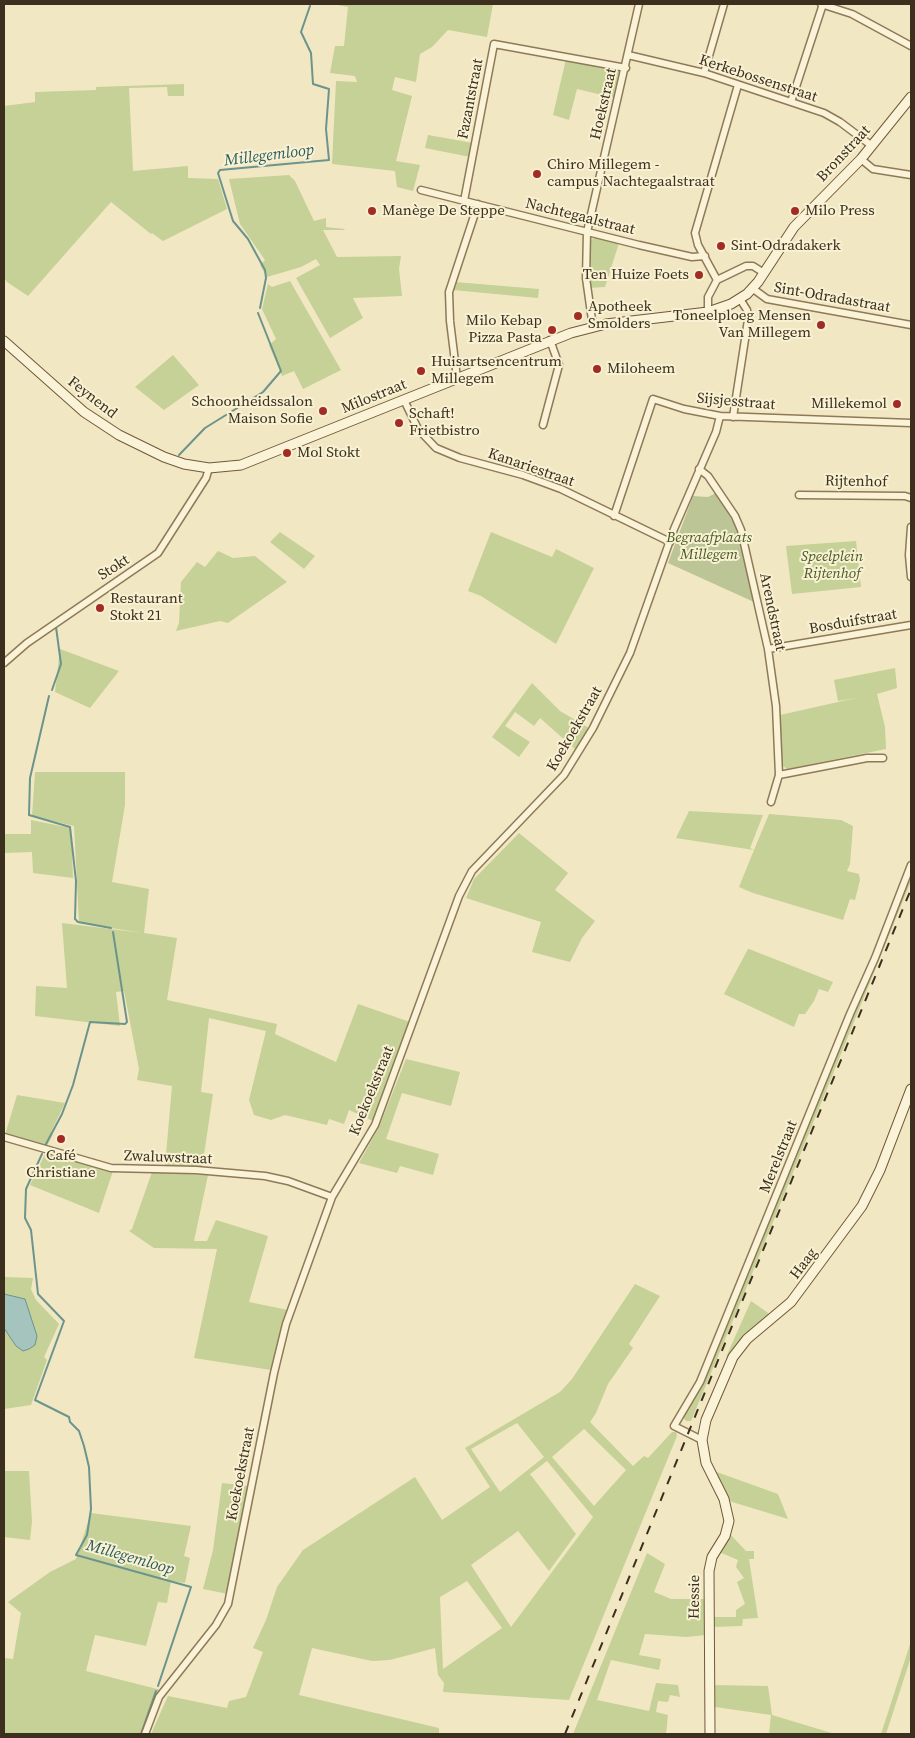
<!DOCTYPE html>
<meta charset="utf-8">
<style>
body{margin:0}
#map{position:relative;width:915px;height:1738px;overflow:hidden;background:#f2e7c3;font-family:"Source Serif 4",serif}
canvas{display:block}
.frame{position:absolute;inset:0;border:5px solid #3c2f1d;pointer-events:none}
</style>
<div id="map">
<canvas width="915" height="1738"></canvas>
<div class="frame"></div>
</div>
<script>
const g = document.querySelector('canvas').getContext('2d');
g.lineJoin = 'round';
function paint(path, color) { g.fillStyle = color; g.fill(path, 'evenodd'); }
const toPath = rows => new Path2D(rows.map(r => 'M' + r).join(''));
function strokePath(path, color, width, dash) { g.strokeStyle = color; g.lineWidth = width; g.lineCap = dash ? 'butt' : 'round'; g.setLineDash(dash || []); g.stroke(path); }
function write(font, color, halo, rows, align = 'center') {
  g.font = font + ' "Source Serif 4",serif'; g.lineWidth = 4; g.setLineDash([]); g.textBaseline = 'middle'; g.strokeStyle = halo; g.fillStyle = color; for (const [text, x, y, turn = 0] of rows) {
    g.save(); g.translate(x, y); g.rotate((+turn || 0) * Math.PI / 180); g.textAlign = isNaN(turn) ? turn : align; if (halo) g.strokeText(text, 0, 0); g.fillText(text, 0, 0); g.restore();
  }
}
paint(toPath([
 [333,4,493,4,487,37,448,30,432,47,420,54,416,82,395,77,392,90,412,96,396,161,420,165,413,191,397,187,395,171,332,164,336,81,357,82,355,76,330,73,335,46,344,46,348,7],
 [566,59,622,69,615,98,577,89,569,120,553,115],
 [184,84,184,96,168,96,167,87,129,88,133,171,188,166,188,178,218,179,227,209,163,241,152,233,151,234,111,202,28,296,7,282,4,278,4,106,35,102,35,92,96,90,96,87],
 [428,135,473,143,470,157,425,148],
 [289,175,295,181,314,221,326,218,326,227,345,229,344,230,323,230,337,257,401,256,399,269,402,296,353,298,363,318,330,338,296,278,320,265,316,259,301,267,267,277,260,265,265,260,240,224,229,179],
 [597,237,619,243,605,287,589,288,588,248,590,240],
 [290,281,341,370,303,389,294,371,282,376,269,345,276,339,262,309,268,284,272,287],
 [455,282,539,289,538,298,453,290],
 [173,355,199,385,164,410,135,387],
 [280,532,315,556,304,569,270,542],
 [491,532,552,557,556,549,594,568,556,644,481,596,468,591],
 [856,541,861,587,792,594,786,546],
 [218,551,233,558,255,556,287,582,228,623,220,621,176,631,179,623,181,582,197,562,205,567],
 [60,649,119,671,90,708,55,692],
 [895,668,897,688,877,694,885,727,886,749,787,769,782,765,780,715,856,698,838,701,834,680],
 [532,683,560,711,589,728,576,750,540,718,534,726,515,712,505,726,530,742,519,757,492,737],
 [35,772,125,772,125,805,112,882,149,889,144,933,177,938,167,1000,277,1024,275,1034,336,1062,358,1004,410,1022,373,1121,349,1110,344,1124,329,1119,327,1125,285,1115,271,1120,254,1115,249,1100,266,1031,209,1018,201,1092,213,1094,202,1168,165,1166,172,1086,137,1080,139,1069,124,991,116,992,120,1026,35,1016,36,986,67,988,62,923,143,933,79,923,74,826,32,816],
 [689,811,763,815,750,848,754,850,769,814,841,820,853,826,850,864,847,871,859,874,860,880,855,900,850,899,843,920,753,893,739,887,754,850,676,838],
 [31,820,71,828,73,878,33,873,32,852,4,853,4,834,31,834],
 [519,833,568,873,555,890,595,921,582,938,570,962,532,952,541,922,466,898,474,879],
 [911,871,911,881,741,1301,691,1421,686,1421,682,1416,774,1207],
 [748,949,749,949,833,982,828,992,819,989,814,1001,805,1014,799,1014,794,1027,724,994],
 [406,1059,460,1072,451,1106,402,1093,386,1139,439,1154,433,1175,400,1166,397,1173,359,1163,379,1127],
 [17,1095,65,1103,51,1132,53,1134,47,1146,5,1135],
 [46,1152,113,1171,99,1213,30,1185],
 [152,1172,208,1175,194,1241,207,1241,216,1220,268,1236,249,1302,288,1310,271,1370,194,1358,217,1249,154,1248,129,1231,132,1229],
 [4,1277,33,1278,31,1289,36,1300,59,1324,44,1357,47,1360,31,1405,4,1409],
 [635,1284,660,1296,629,1344,633,1348,608,1384,596,1413,590,1422,633,1466,644,1456,648,1458,672,1432,676,1432,677,1436,569,1700,443,1692,444,1683,438,1675,435,1648,390,1660,372,1661,312,1648,299,1695,439,1728,439,1734,151,1734,168,1696,227,1708,229,1701,246,1697,263,1652,253,1648,266,1620,277,1587,303,1550,415,1477,442,1520,490,1487,465,1448,560,1392,572,1379],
 [517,1423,544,1457,500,1492,471,1449],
 [584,1429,626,1470,594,1506,552,1457],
 [547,1461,593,1517,511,1627,471,1565,518,1531,549,1571,576,1534,530,1474],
 [467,1581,502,1628,443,1669,440,1597],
 [751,1301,771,1315,729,1358,726,1357],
 [4,1471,29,1471,32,1522,30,1540,4,1537],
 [714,1471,778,1494,788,1519,729,1501],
 [222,1483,249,1486,228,1594,203,1589,213,1550],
 [91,1513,191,1526,184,1556,190,1558,185,1583,171,1581,167,1603,158,1602,146,1646,95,1635,86,1671,161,1690,140,1734,4,1734,4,1658,13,1659,21,1613,8,1602,50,1572,76,1559],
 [730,1534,746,1551,754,1551,754,1559,749,1559,758,1618,743,1619,742,1626,712,1627,712,1617,736,1617,736,1610,745,1604,737,1582,744,1578,736,1567,738,1560,719,1552],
 [647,1553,665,1564,654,1592,671,1599,704,1599,706,1635,686,1637,645,1634,639,1655,661,1659,659,1670,611,1660,597,1700,649,1711,656,1683,678,1685,680,1697,670,1695,668,1702,658,1701,656,1712,668,1715,666,1734,573,1734],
 [911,1641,911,1657,886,1734,881,1734],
 [712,1685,768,1686,772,1715,835,1734,769,1734,771,1715,715,1707,713,1708]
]), '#c5d196');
paint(toPath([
 [716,493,737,528,754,602,668,563,693,496,708,497]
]), '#bcc595');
const water = toPath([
 [4,1294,25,1299,37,1336,35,1345,29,1349,23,1351,16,1346,4,1328,4,1294]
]);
paint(water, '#a5c4be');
strokePath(water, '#6b948d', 1);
strokePath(toPath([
 [260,308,266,278,265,270,248,239,233,221,218,173,220,170,329,160,326,129,329,89,313,84,311,53,301,32,310,6],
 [179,455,205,428,263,392,281,371,258,313],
 [52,690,61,664,56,627],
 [49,696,30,778,29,815,70,827,76,881,75,919,78,922,111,928],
 [46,1144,62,1114,73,1085,90,1022,125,1024,127,1022,113,932],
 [42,1154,26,1189,25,1218,31,1230,38,1294,64,1321,35,1400,69,1417,70,1422,79,1431,84,1446,89,1467,91,1509,87,1535,76,1555,191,1587,158,1686],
 [141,1734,156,1691]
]), '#6b948d', 2);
const street = toPath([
 [821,4,852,14,911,46],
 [628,55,704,73,824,113,840,122,872,146],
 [704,73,724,4],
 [791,102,823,4],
 [861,159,873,169,911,175],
 [421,190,639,245,692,257,705,256],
 [464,201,494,44,626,68],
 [717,280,698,245,695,233,738,85],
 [752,288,767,299,911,325],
 [708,312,708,297,717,280,746,266,753,266,764,273],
 [593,327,586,278,587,232,639,4],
 [457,378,450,321,449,292,478,204],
 [404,400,418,429,436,448,460,458,523,475,561,489,670,542],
 [733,417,748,320,747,310,740,299],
 [543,425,559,365,550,340],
 [699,469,708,476,735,516,741,530,768,649,776,706,779,775,771,802],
 [799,495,905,496,911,498],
 [614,516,653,399,684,409,720,416,911,423],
 [911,527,909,555,911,577],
 [768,649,911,625],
 [4,663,27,643,158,553,206,478,209,468],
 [779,775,867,758,883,758],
 [4,1137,111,1168,196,1170,265,1176,288,1181,332,1197],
 [702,1440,674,1426,700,1382,850,1014,875,958,911,865],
 [145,1734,159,1697,216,1625,228,1604,274,1373,286,1324,332,1197,375,1125,459,896,472,871,564,775,593,728,630,653,674,529,716,432,720,416]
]);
const secondary = toPath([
 [4,341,84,412,119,435,164,457,184,464,209,468,241,465,571,333,606,324,708,312,731,304,747,294,758,282,794,227,861,159,911,97],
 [710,1734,709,1571,712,1557,725,1536,729,1521,724,1499,706,1463,702,1440,706,1420,733,1357,747,1339,791,1302,862,1206,880,1170,911,1089]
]);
strokePath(street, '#8e7958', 9);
strokePath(secondary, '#70593b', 11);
strokePath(street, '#fbf3d7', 6);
strokePath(secondary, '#fbf3d7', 9);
strokePath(toPath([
 [565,1734,911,889]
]), '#3c2f1d', 2, [9, 9]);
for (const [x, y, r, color] of [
 [537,174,5,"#a22c23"],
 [372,211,5,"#a22c23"],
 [795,211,5,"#a22c23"],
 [721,246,5,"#a22c23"],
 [699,275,5,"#a22c23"],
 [578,316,5,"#a22c23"],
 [821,325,5,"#a22c23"],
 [552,330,5,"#a22c23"],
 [597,369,5,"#a22c23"],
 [421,371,5,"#a22c23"],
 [897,404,5,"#a22c23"],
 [323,411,5,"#a22c23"],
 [399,423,5,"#a22c23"],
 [287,453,5,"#a22c23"],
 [100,608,5,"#a22c23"],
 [61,1139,5,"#a22c23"]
]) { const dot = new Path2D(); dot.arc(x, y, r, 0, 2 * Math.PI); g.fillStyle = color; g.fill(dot); strokePath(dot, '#f8f1d3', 2); }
write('15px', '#3c2f1d', '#f8f1d3', [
 ["Kerkebossenstraat",758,79,18],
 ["Fazantstraat",471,99,-79],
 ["Hoekstraat",604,104,-77],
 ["Bronstraat",844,154,-47],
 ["Nachtegaalstraat",580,217,14],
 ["Sint-Odradastraat",832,298,10],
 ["Milostraat",374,397,-22],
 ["Feynend",92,398,38],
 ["Sijsjesstraat",736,402,5],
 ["Kanariestraat",531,468,19],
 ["Rijtenhof",856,482,1],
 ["Stokt",114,568,-33],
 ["Arendstraat",772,612,78],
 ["Bosduifstraat",853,622,-10],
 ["Koekoekstraat",575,729,-60],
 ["Koekoekstraat",372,1091,-68],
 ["Merelstraat",779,1157,-68],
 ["Zwaluwstraat",168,1158,2],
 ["Haag",804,1264,-53],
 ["Koekoekstraat",241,1474,-79],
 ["Hessie",695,1597,-89]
]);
write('15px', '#3c2f1d', '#f8f1d3', [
 ["Chiro Millegem -",547,165],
 ["campus Nachtegaalstraat",547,182],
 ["Manège De Steppe",382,211],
 ["Milo Press",805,211],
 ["Sint-Odradakerk",731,246],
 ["Ten Huize Foets",689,275,"right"],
 ["Apotheek",588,307],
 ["Smolders",588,324],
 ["Toneelploeg Mensen",811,316,"right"],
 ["Van Millegem",811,333,"right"],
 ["Milo Kebap",542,321,"right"],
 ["Pizza Pasta",542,338,"right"],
 ["Huisartsencentrum",431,362],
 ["Millegem",431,379],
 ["Miloheem",607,369],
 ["Schoonheidssalon",313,402,"right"],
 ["Maison Sofie",313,419,"right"],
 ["Millekemol",887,404,"right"],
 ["Schaft!",409,414],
 ["Frietbistro",409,431],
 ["Mol Stokt",297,453],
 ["Restaurant",110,599],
 ["Stokt 21",110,616],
 ["Café",61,1156,"center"],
 ["Christiane",61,1173,"center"]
], 'left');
write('italic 15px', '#485b22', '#f8f1d3', [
 ["Begraafplaats",709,538],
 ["Millegem",709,555],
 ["Speelplein",832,557],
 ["Rijtenhof",832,574]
]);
write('italic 16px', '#2b5d5d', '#f8f1d3', [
 ["Millegemloop",269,156,-7],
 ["Millegemloop",130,1558,16]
]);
</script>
